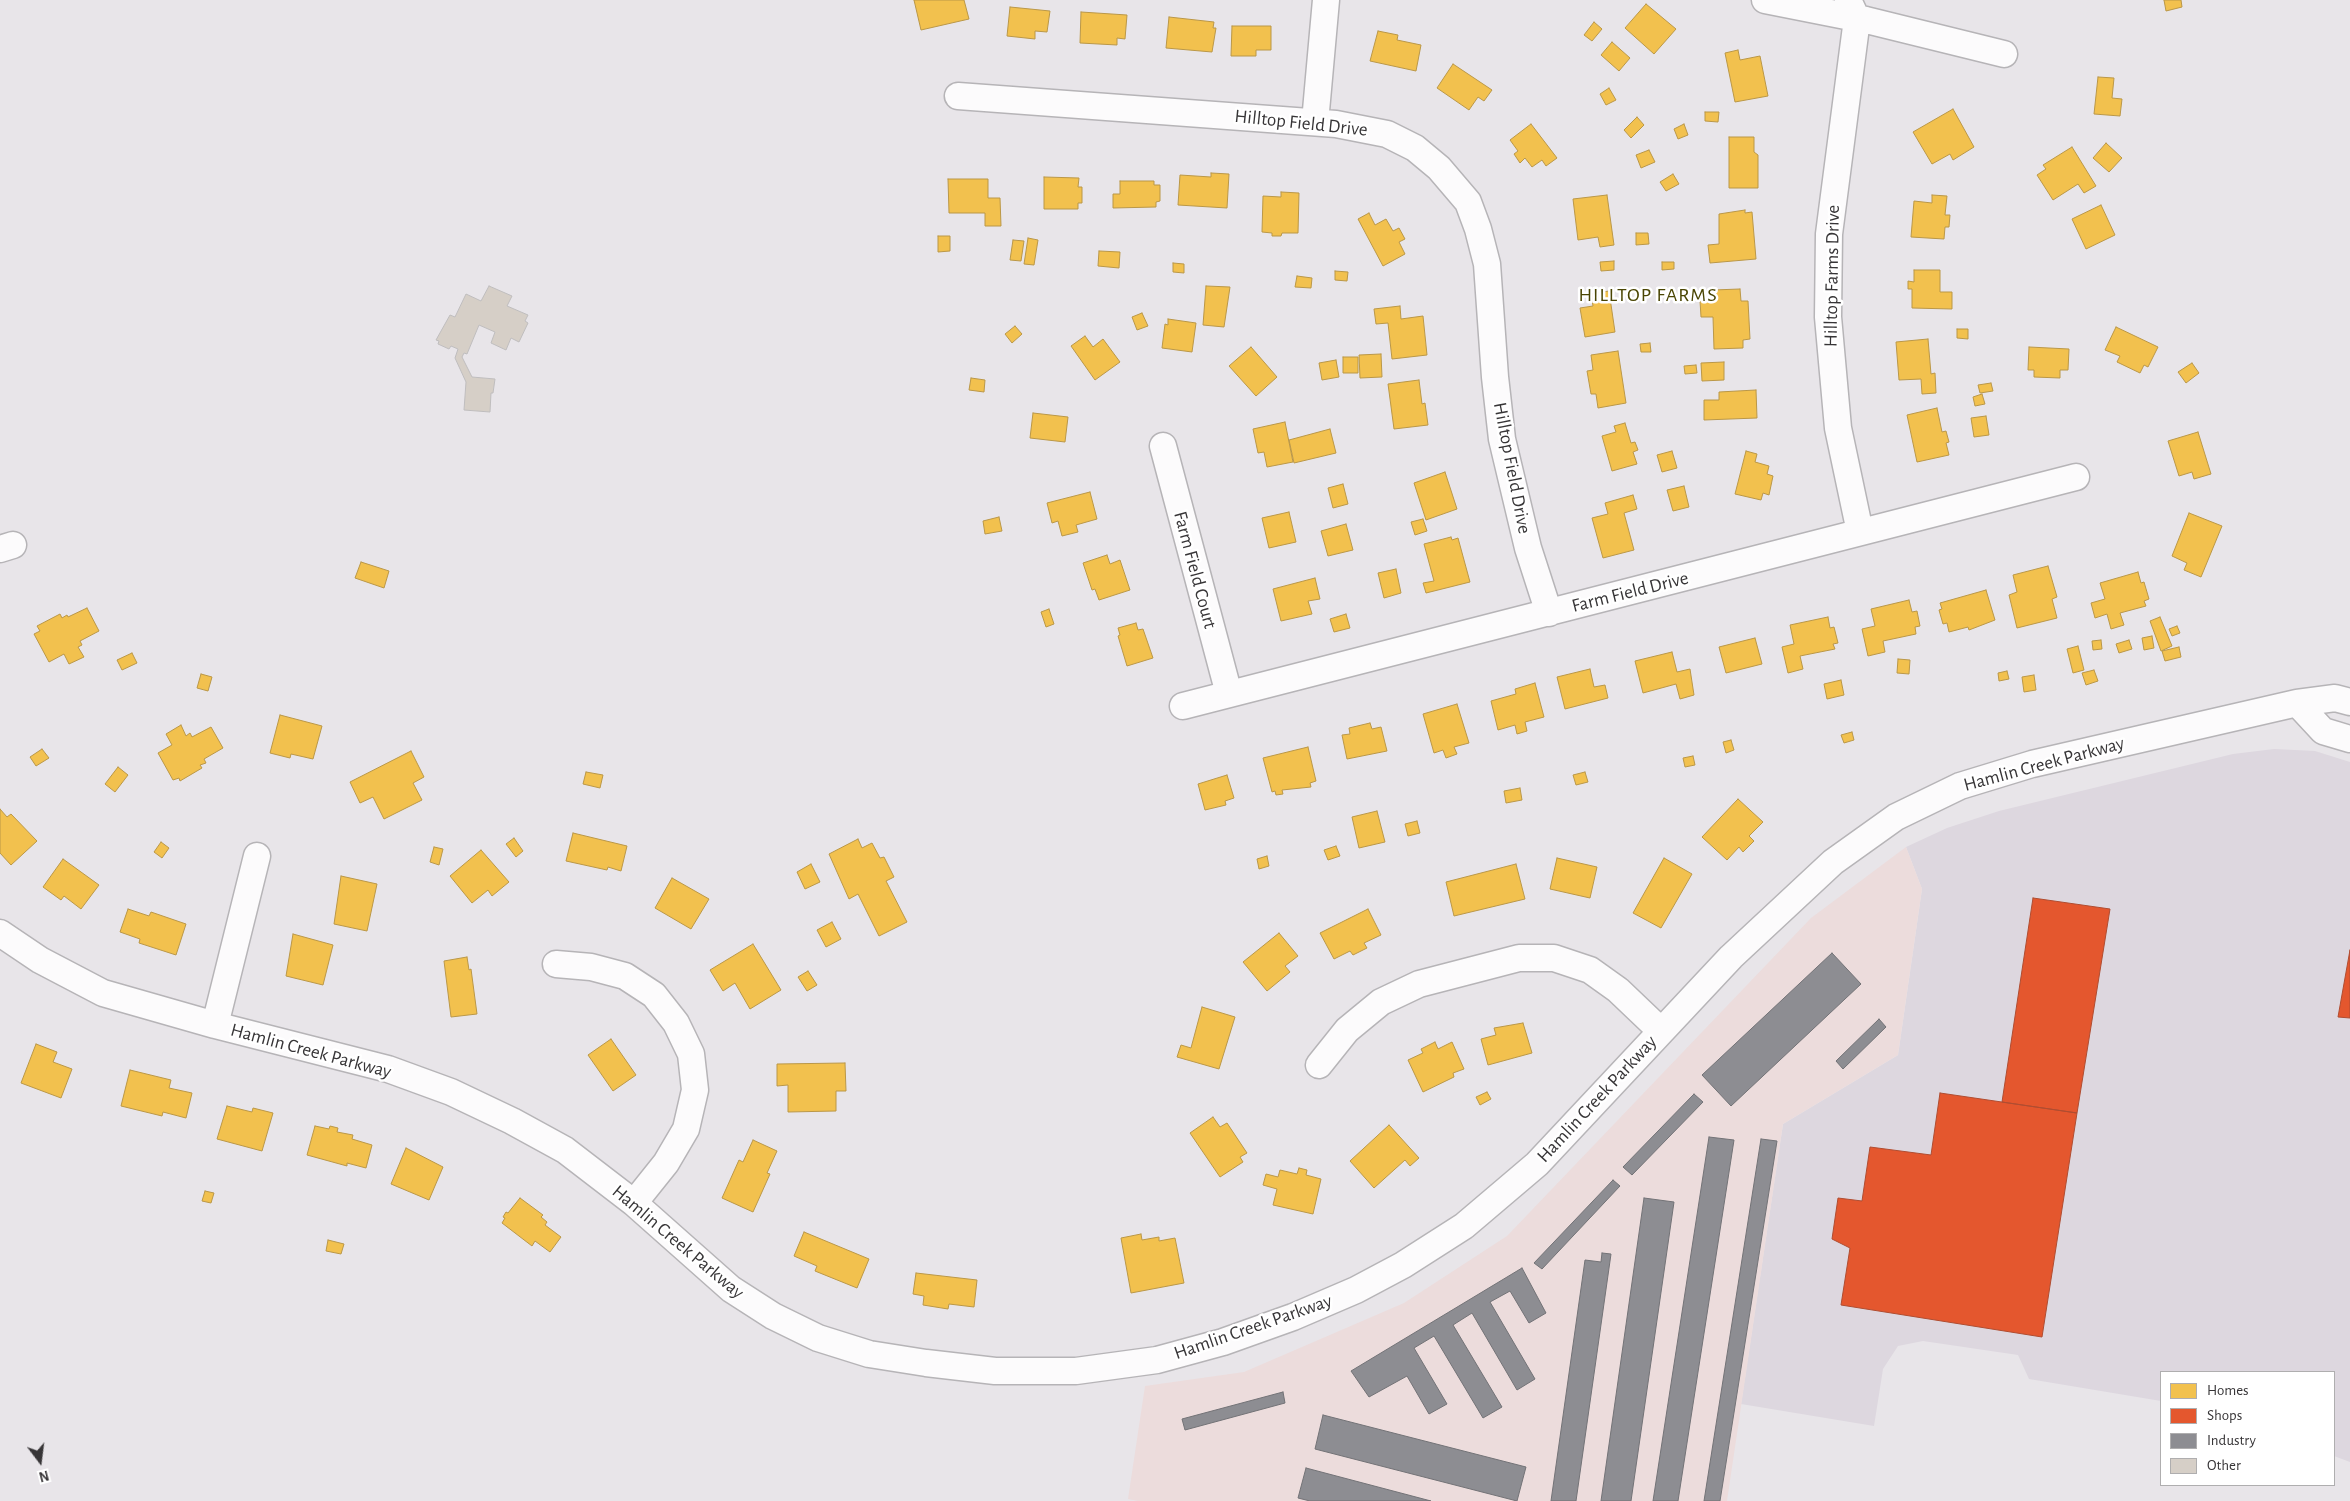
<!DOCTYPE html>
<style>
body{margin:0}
#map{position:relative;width:2350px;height:1501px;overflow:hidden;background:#e8e5e9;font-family:"Alegreya Sans",sans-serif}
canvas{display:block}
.legend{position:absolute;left:2160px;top:1371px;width:175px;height:115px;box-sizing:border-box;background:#fff;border:1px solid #afaeaf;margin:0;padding:6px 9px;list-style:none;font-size:15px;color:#373537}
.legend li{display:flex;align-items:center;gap:10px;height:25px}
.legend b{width:25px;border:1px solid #afaeaf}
.north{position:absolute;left:15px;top:1436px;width:50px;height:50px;-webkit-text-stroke:4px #fff;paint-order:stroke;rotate:165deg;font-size:14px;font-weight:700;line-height:20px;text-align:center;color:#373537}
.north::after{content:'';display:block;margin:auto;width:18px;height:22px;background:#373537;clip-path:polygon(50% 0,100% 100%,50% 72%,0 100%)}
</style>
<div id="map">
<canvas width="2350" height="1501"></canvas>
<ul class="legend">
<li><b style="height:14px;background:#f2c14e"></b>Homes</li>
<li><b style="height:14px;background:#e4572e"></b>Shops</li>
<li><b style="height:14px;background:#8d8d92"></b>Industry</li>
<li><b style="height:14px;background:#d6cfc7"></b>Other</li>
</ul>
<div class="north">N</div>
</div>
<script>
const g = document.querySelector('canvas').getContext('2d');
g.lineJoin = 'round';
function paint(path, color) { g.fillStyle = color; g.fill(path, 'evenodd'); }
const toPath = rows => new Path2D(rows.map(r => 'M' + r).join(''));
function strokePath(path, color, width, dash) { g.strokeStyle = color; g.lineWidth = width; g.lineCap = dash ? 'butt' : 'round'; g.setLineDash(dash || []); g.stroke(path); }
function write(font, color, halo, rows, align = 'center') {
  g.font = font + ' "Alegreya Sans",sans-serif'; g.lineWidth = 5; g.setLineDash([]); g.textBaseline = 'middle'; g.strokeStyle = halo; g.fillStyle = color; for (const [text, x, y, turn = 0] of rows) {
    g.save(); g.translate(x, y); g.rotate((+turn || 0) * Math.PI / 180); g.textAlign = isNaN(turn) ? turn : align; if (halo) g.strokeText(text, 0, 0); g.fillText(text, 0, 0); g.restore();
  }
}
paint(toPath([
 [2274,749,2315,751,2350,762,2350,1462,2334,1456,2334,1372,2161,1372,2161,1401,2029,1379,2018,1355,1923,1341,1898,1346,1883,1369,1874,1426,1741,1404,1783,1124,1898,1055,1922,889,1906,847,1947,828,1999,811,2233,754]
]), '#ddd7df');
paint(toPath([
 [1906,847,1922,889,1898,1055,1783,1124,1727,1501,1138,1501,1128,1499,1145,1386,1244,1372,1404,1303,1507,1236,1811,918]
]), '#ecdcdc');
const homes = toPath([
 [914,0,964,0,969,19,921,30,914,0],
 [2164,0,2181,0,2182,7,2166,11,2164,0],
 [1646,4,1676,29,1654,54,1625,28,1646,4],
 [1010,7,1050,11,1047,32,1035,31,1035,39,1007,36,1010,7],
 [1081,12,1127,15,1125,39,1117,38,1117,45,1080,43,1081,12],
 [1169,17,1214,22,1213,28,1216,28,1212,52,1166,48,1169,17],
 [1594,22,1602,29,1592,41,1584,35,1594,22],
 [1232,26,1271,26,1271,50,1256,50,1256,56,1231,56,1232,26],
 [1378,31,1398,35,1397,40,1421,45,1416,71,1370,61,1378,31],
 [1612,42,1630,58,1619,71,1601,55,1612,42],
 [1738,50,1740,60,1760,56,1768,96,1735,102,1725,53,1738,50],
 [1453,64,1492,90,1484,101,1478,97,1469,110,1437,88,1453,64],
 [2098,77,2114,78,2112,98,2122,99,2120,116,2094,114,2098,77],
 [1609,88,1616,100,1606,105,1600,94,1609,88],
 [1953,109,1974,147,1953,160,1950,154,1932,164,1913,132,1953,109],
 [1705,112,1719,112,1718,122,1705,121,1705,112],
 [1637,117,1644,125,1631,138,1624,130,1637,117],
 [1531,124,1557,158,1546,166,1542,160,1532,167,1525,158,1520,163,1514,154,1518,151,1510,140,1531,124],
 [1684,124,1688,135,1678,139,1674,129,1684,124],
 [1729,137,1754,137,1754,152,1758,155,1758,188,1729,188,1729,137],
 [2106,143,2122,158,2109,172,2093,158,2106,143],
 [2072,147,2096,186,2084,193,2078,184,2053,200,2037,175,2046,169,2043,165,2072,147],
 [1649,150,1655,162,1641,168,1636,155,1649,150],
 [1211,173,1229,174,1227,208,1178,205,1180,175,1211,177,1211,173],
 [1673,174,1679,184,1666,191,1660,182,1673,174],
 [1044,177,1079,178,1078,187,1082,187,1082,203,1078,203,1078,209,1044,209,1044,177],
 [948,179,988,179,988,198,1000,198,1001,226,985,226,985,213,949,213,948,179],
 [1120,181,1154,181,1154,185,1160,185,1160,201,1156,202,1156,207,1113,208,1113,194,1120,194,1120,181],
 [1281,192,1299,193,1298,233,1282,233,1281,236,1272,236,1272,233,1262,232,1263,196,1281,197,1281,192],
 [1607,195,1614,245,1600,247,1598,237,1578,240,1573,199,1607,195],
 [1932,195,1947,196,1945,215,1950,215,1949,227,1945,227,1944,239,1911,237,1914,201,1932,203,1932,195],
 [2101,205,2115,235,2086,249,2072,219,2101,205],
 [1745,210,1745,213,1752,212,1756,259,1710,263,1708,245,1719,244,1719,214,1745,210],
 [1369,213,1375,225,1386,219,1393,231,1399,228,1405,239,1399,242,1405,254,1383,266,1358,219,1369,213],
 [1636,233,1648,233,1649,244,1636,245,1636,233],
 [938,236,950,236,950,251,938,252,938,236],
 [1028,238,1038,240,1034,265,1024,264,1028,238],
 [1013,240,1024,241,1021,261,1010,260,1013,240],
 [1099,251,1120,252,1119,268,1098,266,1099,251],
 [1614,261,1614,270,1601,271,1600,262,1614,261],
 [1662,262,1674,262,1674,269,1662,270,1662,262],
 [1173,263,1184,264,1184,273,1173,272,1173,263],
 [1914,270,1940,270,1940,292,1952,292,1952,309,1912,308,1912,289,1908,289,1908,281,1914,282,1914,270],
 [1335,271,1348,272,1347,281,1335,280,1335,271],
 [1297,276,1312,278,1311,288,1295,287,1297,276],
 [1206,286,1230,287,1224,327,1203,325,1206,286],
 [1740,289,1741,301,1748,301,1750,339,1743,340,1743,348,1714,349,1713,317,1701,317,1700,301,1714,300,1713,290,1740,289],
 [1609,291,1615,332,1585,337,1580,308,1593,306,1591,294,1609,291],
 [1400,306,1401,319,1423,316,1427,355,1392,359,1388,323,1376,324,1374,309,1400,306],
 [1142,313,1148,326,1137,330,1132,317,1142,313],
 [1168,319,1196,323,1192,352,1162,348,1165,324,1168,325,1168,319],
 [1015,326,1022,334,1012,343,1005,334,1015,326],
 [2116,327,2158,347,2148,367,2144,365,2140,373,2117,362,2120,356,2105,350,2116,327],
 [1957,329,1968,329,1968,339,1957,338,1957,329],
 [1085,336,1093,347,1103,339,1120,362,1095,380,1071,346,1085,336],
 [1928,339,1931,374,1935,373,1936,393,1922,394,1921,379,1899,380,1896,342,1928,339],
 [1650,343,1651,352,1641,352,1640,344,1650,343],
 [1251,347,1277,377,1256,396,1229,366,1251,347],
 [2029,347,2069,349,2068,370,2060,370,2060,378,2034,377,2034,370,2028,370,2029,347],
 [1618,351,1626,403,1598,408,1596,394,1591,394,1587,371,1593,370,1591,355,1618,351],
 [1381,354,1382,377,1360,378,1359,355,1381,354],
 [1343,357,1358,357,1358,373,1343,373,1343,357],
 [1336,360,1339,377,1322,380,1319,363,1336,360],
 [1724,362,1724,380,1702,381,1701,363,1724,362],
 [2192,363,2199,373,2186,383,2178,372,2192,363],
 [1696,365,1697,373,1685,374,1684,366,1696,365],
 [971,378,985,380,984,392,969,390,971,378],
 [1419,380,1422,404,1425,403,1428,425,1394,429,1388,384,1419,380],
 [1991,383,1993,391,1980,393,1978,385,1991,383],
 [1756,390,1757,418,1704,420,1704,400,1719,400,1719,392,1756,390],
 [1982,394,1985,404,1975,406,1973,397,1982,394],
 [1937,408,1942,432,1946,431,1949,442,1946,443,1949,455,1917,462,1907,415,1937,408],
 [1033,413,1068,417,1065,442,1030,438,1033,413],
 [1986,416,1989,435,1974,437,1971,418,1986,416],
 [1285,422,1293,462,1267,467,1264,452,1258,453,1253,429,1285,422],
 [1625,423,1631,443,1635,442,1638,450,1633,452,1637,464,1612,471,1602,436,1616,432,1614,426,1625,423],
 [1330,429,1336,453,1294,463,1289,440,1330,429],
 [2198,432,2211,474,2194,479,2192,472,2179,476,2168,441,2198,432],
 [1672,451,1677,468,1662,472,1657,455,1672,451],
 [1746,451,1757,454,1755,462,1769,466,1767,474,1773,476,1769,495,1763,493,1761,500,1735,494,1746,451],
 [1445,472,1457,509,1426,520,1414,483,1445,472],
 [1343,484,1348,504,1333,508,1328,488,1343,484],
 [1684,486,1689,507,1673,511,1667,490,1684,486],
 [1090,492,1097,519,1076,525,1078,532,1062,536,1058,521,1052,523,1047,503,1090,492],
 [1633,495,1637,509,1624,513,1634,550,1603,558,1592,518,1608,514,1605,503,1633,495],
 [1289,512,1296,542,1269,548,1262,518,1289,512],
 [2189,513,2222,526,2201,577,2184,570,2187,563,2172,556,2189,513],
 [999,517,1002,531,985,534,983,521,999,517],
 [1423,519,1427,531,1415,535,1411,522,1423,519],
 [1346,524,1353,550,1328,556,1321,531,1346,524],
 [1451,537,1452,540,1458,538,1470,582,1426,593,1423,583,1434,581,1424,544,1451,537],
 [1107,555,1110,564,1120,560,1130,590,1099,600,1095,589,1092,590,1083,563,1107,555],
 [361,562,389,571,384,588,355,578,361,562],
 [2048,566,2057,597,2052,599,2057,618,2017,628,2009,595,2017,592,2013,575,2048,566],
 [1396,569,1401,593,1384,598,1378,573,1396,569],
 [2138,572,2141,583,2144,582,2149,599,2144,601,2146,606,2120,613,2124,625,2111,629,2107,614,2095,618,2091,603,2105,599,2100,583,2138,572],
 [1315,578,1320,599,1308,601,1312,614,1281,621,1273,589,1315,578],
 [1986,590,1995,620,1969,630,1968,627,1949,632,1947,623,1943,624,1939,610,1942,609,1940,603,1986,590],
 [1909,600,1912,612,1917,611,1920,626,1915,627,1916,634,1883,641,1885,652,1868,656,1862,629,1875,626,1871,609,1909,600],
 [87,608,99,631,80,641,82,645,78,647,84,657,69,664,64,654,49,662,34,634,40,631,37,626,60,614,62,618,67,615,68,617,87,608],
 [1049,609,1054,624,1046,627,1041,612,1049,609],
 [1346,614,1350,628,1334,632,1330,619,1346,614],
 [1828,617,1830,628,1834,627,1838,643,1833,644,1835,649,1800,656,1803,669,1788,673,1782,647,1794,644,1790,625,1828,617],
 [2160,617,2172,646,2161,651,2150,621,2160,617],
 [1136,623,1138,630,1143,629,1153,658,1127,666,1118,636,1120,635,1118,628,1136,623],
 [2177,626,2180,633,2172,636,2169,629,2177,626],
 [2152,636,2154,648,2144,650,2142,638,2152,636],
 [1755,638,1762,664,1726,673,1719,647,1755,638],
 [2101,640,2102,649,2093,650,2092,641,2101,640],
 [2129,640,2132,649,2119,653,2116,644,2129,640],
 [2078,646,2084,670,2073,673,2067,649,2078,646],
 [2179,647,2181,657,2165,661,2162,651,2179,647],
 [1672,652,1677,672,1690,669,1694,695,1680,699,1676,684,1643,693,1635,661,1672,652],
 [132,653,137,663,122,670,117,660,132,653],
 [1898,659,1910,660,1909,674,1897,673,1898,659],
 [1590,669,1594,687,1605,685,1608,698,1565,709,1557,677,1590,669],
 [2094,670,2098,681,2086,685,2082,673,2094,670],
 [2007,671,2009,679,1999,681,1998,673,2007,671],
 [201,674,212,677,208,691,197,688,201,674],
 [2034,675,2036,690,2024,692,2022,677,2034,675],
 [1841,680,1844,695,1827,699,1824,684,1841,680],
 [1535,683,1544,717,1525,722,1527,731,1517,734,1515,725,1498,730,1491,701,1516,694,1515,689,1535,683],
 [1457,704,1469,743,1454,747,1457,754,1446,758,1443,750,1434,753,1423,714,1457,704],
 [280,715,322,726,313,759,291,754,290,758,270,753,280,715],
 [1370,723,1372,729,1381,727,1387,751,1347,759,1342,735,1350,734,1349,728,1370,723],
 [181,725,186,736,190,733,192,737,211,727,223,748,204,759,206,763,200,765,202,768,180,781,179,778,173,780,158,753,172,745,166,734,181,725],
 [1852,732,1854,740,1844,743,1841,735,1852,732],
 [1731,740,1734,750,1726,753,1723,742,1731,740],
 [1308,747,1316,781,1310,783,1311,787,1282,790,1283,794,1276,795,1275,791,1272,792,1263,758,1308,747],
 [42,749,49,758,36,766,30,757,42,749],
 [411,751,424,777,413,783,422,800,384,819,373,797,360,803,350,782,411,751],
 [1693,756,1695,765,1685,767,1683,758,1693,756],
 [118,767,128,775,115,792,105,784,118,767],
 [586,772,603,775,600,788,583,784,586,772],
 [1585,772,1588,782,1576,785,1573,775,1585,772],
 [1227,775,1234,798,1225,801,1226,805,1205,810,1198,784,1227,775],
 [1520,788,1522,800,1506,803,1504,791,1520,788],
 [1738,799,1763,822,1749,836,1754,841,1743,852,1739,847,1727,860,1702,837,1738,799],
 [0,809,7,817,11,814,37,841,11,865,0,853,0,809],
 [1377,811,1385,842,1359,848,1352,817,1377,811],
 [1417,821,1420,833,1408,836,1405,824,1417,821],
 [573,833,627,846,621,871,608,867,607,870,566,861,573,833],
 [514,838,523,851,516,857,506,844,514,838],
 [858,839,862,848,872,843,880,858,884,857,894,877,886,881,907,922,879,936,858,894,849,899,829,854,858,839],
 [161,842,169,848,162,858,154,852,161,842],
 [1336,846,1340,856,1328,860,1324,850,1336,846],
 [434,847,443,849,439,865,430,862,434,847],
 [481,850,509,882,492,896,488,890,472,903,450,876,481,850],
 [1267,856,1269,866,1259,869,1257,859,1267,856],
 [1557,858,1597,867,1590,898,1550,889,1557,858],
 [1664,858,1692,874,1661,928,1633,913,1664,858],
 [63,859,99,885,81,909,64,896,61,900,43,887,63,859],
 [811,864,820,882,805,889,797,872,811,864],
 [1516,864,1525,899,1454,916,1446,882,1516,864],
 [341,876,377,884,367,931,334,924,341,876],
 [672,878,709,899,691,929,655,908,672,878],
 [128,909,149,916,151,912,186,924,176,955,139,943,140,939,120,932,128,909],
 [1368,909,1381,935,1364,943,1367,948,1353,955,1350,951,1334,959,1320,933,1368,909],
 [832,922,841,939,826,947,817,930,832,922],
 [1279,933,1298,956,1285,966,1290,972,1267,991,1243,962,1279,933],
 [293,934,333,945,323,985,286,976,293,934],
 [753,944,781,990,750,1009,735,983,723,991,710,970,753,944],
 [467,957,469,970,471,969,477,1014,451,1017,444,961,467,957],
 [808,971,817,985,807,991,798,977,808,971],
 [1202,1007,1235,1017,1219,1069,1177,1057,1181,1045,1191,1048,1202,1007],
 [1523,1023,1532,1053,1488,1065,1481,1039,1496,1035,1494,1028,1523,1023],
 [611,1039,636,1075,613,1091,588,1055,611,1039],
 [1435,1042,1438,1049,1452,1042,1464,1069,1453,1073,1454,1077,1423,1092,1408,1060,1423,1053,1421,1049,1435,1042],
 [36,1044,57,1052,53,1062,72,1069,61,1098,21,1083,36,1044],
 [845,1063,846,1091,836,1091,836,1111,788,1112,788,1085,777,1086,777,1064,845,1063],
 [130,1070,171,1080,169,1088,192,1093,186,1118,163,1112,162,1116,121,1106,130,1070],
 [1487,1092,1491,1099,1480,1105,1476,1097,1487,1092],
 [227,1106,252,1112,253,1108,273,1113,262,1151,217,1139,227,1106],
 [1213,1117,1220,1127,1227,1123,1247,1153,1240,1157,1243,1162,1220,1177,1190,1133,1213,1117],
 [1389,1125,1419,1158,1410,1166,1405,1160,1374,1188,1350,1161,1389,1125],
 [315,1126,329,1129,330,1126,338,1128,337,1132,353,1135,352,1139,372,1145,366,1168,347,1163,347,1166,307,1155,315,1126],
 [753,1140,777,1151,767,1173,770,1174,753,1212,722,1198,739,1160,743,1162,753,1140],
 [406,1148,443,1167,429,1200,391,1184,406,1148],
 [1299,1168,1307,1170,1306,1175,1321,1179,1313,1214,1273,1205,1277,1189,1263,1185,1266,1174,1278,1177,1280,1170,1297,1174,1299,1168],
 [205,1191,214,1193,211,1203,202,1201,205,1191],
 [520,1198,543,1215,541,1217,547,1222,545,1225,561,1237,550,1252,535,1241,532,1246,502,1223,505,1218,503,1217,506,1212,508,1213,520,1198],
 [804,1232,869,1259,857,1288,815,1271,817,1266,794,1256,804,1232],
 [1141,1234,1142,1240,1159,1237,1159,1241,1175,1238,1184,1283,1131,1293,1121,1238,1141,1234],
 [328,1240,344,1244,341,1254,326,1251,328,1240],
 [916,1273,977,1280,974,1307,949,1304,948,1309,923,1305,924,1296,913,1294,916,1273]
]);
paint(homes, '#f2c14e');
strokePath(homes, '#ba9747', 1);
const shops = toPath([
 [2033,898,2110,909,2077,1113,2002,1102,2033,898],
 [2350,950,2350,1018,2338,1017,2350,950],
 [1940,1093,2077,1113,2042,1337,1841,1305,1850,1248,1832,1239,1838,1198,1862,1201,1870,1147,1931,1155,1940,1093]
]);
paint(shops, '#e4572e');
strokePath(shops, '#b04d31', 1);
const industry = toPath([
 [1832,953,1861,984,1731,1106,1702,1075,1832,953],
 [1879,1019,1886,1027,1843,1069,1836,1061,1879,1019],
 [1694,1094,1703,1102,1632,1175,1623,1167,1694,1094],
 [1709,1137,1734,1140,1678,1501,1653,1501,1709,1137],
 [1761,1139,1777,1141,1720,1501,1704,1501,1761,1139],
 [1613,1180,1620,1186,1542,1269,1534,1263,1613,1180],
 [1644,1198,1674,1202,1631,1501,1601,1501,1644,1198],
 [1602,1253,1611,1254,1576,1501,1551,1501,1585,1260,1601,1262,1602,1253],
 [1522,1268,1546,1313,1529,1323,1510,1291,1490,1302,1535,1379,1517,1390,1472,1313,1453,1325,1502,1407,1483,1418,1434,1336,1414,1348,1447,1404,1429,1414,1407,1376,1369,1397,1351,1371,1522,1268],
 [1283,1392,1285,1403,1185,1430,1182,1419,1283,1392],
 [1323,1415,1526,1467,1517,1501,1315,1449,1323,1415],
 [1306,1468,1431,1501,1310,1501,1298,1498,1306,1468]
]);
paint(industry, '#8d8d92');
strokePath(industry, '#737377', 1);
const building = toPath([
 [489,286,512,296,507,306,528,315,525,321,528,323,519,342,511,338,506,350,491,343,495,332,479,325,467,354,464,353,462,357,472,377,495,379,493,393,491,393,490,412,464,410,466,382,455,358,458,349,451,346,449,349,438,344,439,341,436,340,450,315,455,317,466,294,481,301,489,286]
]);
paint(building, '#d6cfc7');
strokePath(building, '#bfbdbe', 1);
const minor = toPath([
 [1765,0,1866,20,2004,54],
 [1848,0,1857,19,1829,234,1828,317,1838,428,1860,532],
 [958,96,1336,124,1387,134,1415,148,1439,168,1468,202,1478,229,1487,264,1495,377,1502,439,1528,548,1549,613],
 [1315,122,1326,0],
 [1163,446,1229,694],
 [0,549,13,545],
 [2297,703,2323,731,2350,739],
 [1183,706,2076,477],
 [0,933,40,960,103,993,215,1025,388,1069,451,1092,512,1121,565,1150,634,1203,731,1289,773,1316,818,1338,869,1354,926,1363,995,1371,1076,1371,1157,1360,1223,1342,1293,1317,1356,1290,1403,1265,1464,1226,1537,1164,1731,957,1833,862,1896,817,1960,786,2032,764,2297,703,2335,698,2350,702],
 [556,964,591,967,625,976,654,995,676,1023,691,1054,695,1090,686,1129,666,1163,634,1203],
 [215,1025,257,856],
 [1319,1065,1347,1030,1381,1002,1419,984,1519,958,1554,958,1590,970,1618,990,1661,1031]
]);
strokePath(minor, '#b6b4b7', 29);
strokePath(minor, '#fcfbfc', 26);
write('19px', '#373537', '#fff', [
 ["Hilltop Field Drive",1301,123,6],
 ["Hilltop Farms Drive",1832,276,-89],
 ["Hilltop Field Drive",1512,468,79],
 ["Farm Field Court",1195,570,75],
 ["Farm Field Drive",1630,592,-14],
 ["Hamlin Creek Parkway",2044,764,-15],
 ["Hamlin Creek Parkway",311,1051,15],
 ["Hamlin Creek Parkway",1597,1099,-47],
 ["Hamlin Creek Parkway",678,1242,40],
 ["Hamlin Creek Parkway",1253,1327,-19]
]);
g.letterSpacing = '1px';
write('20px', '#4a4503', '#fff', [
 ["HILLTOP FARMS",1648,295]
]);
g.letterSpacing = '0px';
</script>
